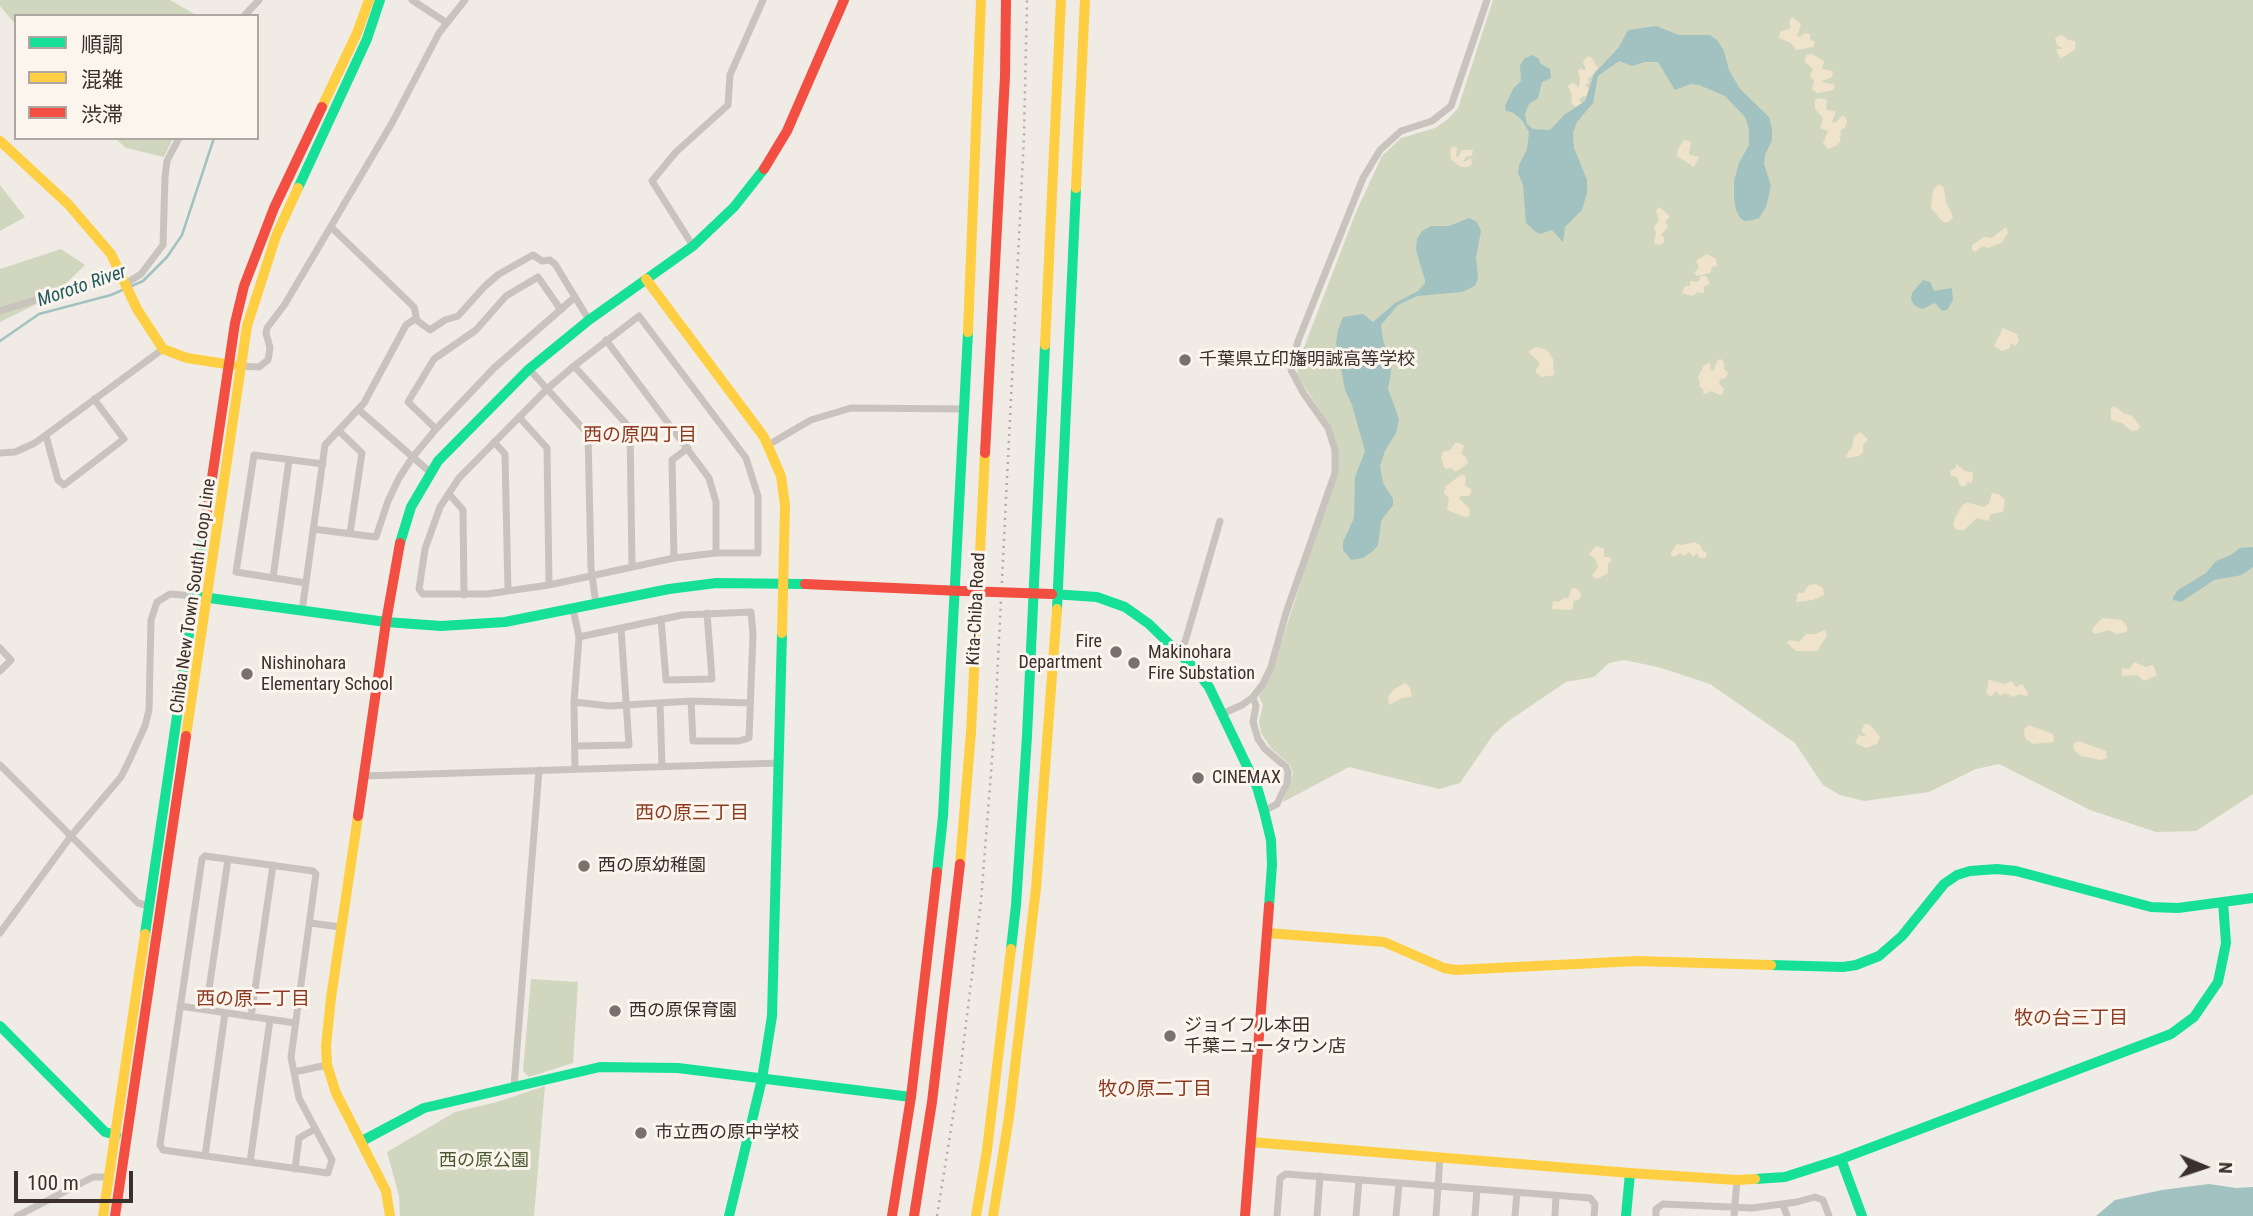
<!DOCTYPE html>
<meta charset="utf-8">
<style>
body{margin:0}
#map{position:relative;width:2253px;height:1216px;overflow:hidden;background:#f0ebe5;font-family:"Roboto Condensed","Noto Sans JP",sans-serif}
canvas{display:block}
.legend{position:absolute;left:14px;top:14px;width:245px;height:126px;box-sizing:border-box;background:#fbf5ee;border:2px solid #aea6a0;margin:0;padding:9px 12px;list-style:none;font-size:21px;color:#3b302b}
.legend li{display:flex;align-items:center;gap:14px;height:35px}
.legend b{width:35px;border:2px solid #aea6a0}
.north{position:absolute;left:2169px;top:1132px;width:70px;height:70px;-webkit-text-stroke:5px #fbf5ee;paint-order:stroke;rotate:92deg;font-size:19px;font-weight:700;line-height:28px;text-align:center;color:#3b302b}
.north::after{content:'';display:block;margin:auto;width:24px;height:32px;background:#3b302b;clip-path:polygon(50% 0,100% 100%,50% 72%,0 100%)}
.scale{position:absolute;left:14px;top:1171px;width:119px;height:32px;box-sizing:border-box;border:4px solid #3b302b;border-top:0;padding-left:9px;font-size:21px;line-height:24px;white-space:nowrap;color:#3b302b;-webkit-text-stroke:5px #fbf5ee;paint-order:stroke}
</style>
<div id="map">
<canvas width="2253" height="1216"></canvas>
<ul class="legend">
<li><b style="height:9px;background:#16e098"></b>順調</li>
<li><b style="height:9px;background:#ffcf43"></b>混雑</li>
<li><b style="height:9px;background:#f24e42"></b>渋滞</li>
</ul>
<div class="north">N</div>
<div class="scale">100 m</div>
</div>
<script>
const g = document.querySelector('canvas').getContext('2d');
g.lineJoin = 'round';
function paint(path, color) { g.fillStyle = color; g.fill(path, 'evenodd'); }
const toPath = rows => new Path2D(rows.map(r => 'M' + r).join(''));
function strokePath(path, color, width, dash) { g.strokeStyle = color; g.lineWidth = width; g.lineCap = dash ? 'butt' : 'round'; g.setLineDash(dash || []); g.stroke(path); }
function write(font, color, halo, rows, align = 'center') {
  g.font = font + ' "Roboto Condensed","Noto Sans JP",sans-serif'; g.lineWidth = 6; g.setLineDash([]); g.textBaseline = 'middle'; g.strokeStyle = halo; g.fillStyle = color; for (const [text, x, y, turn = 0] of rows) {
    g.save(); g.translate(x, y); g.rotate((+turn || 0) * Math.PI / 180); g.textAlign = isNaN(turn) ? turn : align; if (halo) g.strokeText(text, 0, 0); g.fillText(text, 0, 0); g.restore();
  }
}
paint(toPath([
 [0,0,170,0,198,16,16,16,16,25,0,6],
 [1493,0,2253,0,2253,794,2196,831,2156,832,2090,810,1999,764,1976,769,1929,792,1864,801,1840,795,1823,785,1795,743,1710,684,1658,667,1624,660,1609,663,1594,677,1566,682,1507,722,1493,735,1460,783,1439,789,1349,767,1283,802,1293,773,1290,765,1271,748,1261,733,1259,721,1263,705,1259,697,1274,666,1337,468,1330,426,1297,375,1298,363,1356,212,1382,156,1401,138,1435,128,1448,119,1458,108],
 [115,138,173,138,164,157,126,148],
 [0,185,25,217,0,231],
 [61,249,85,265,53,296,0,322,0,269],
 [531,979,578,982,573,1063,529,1077,523,1071],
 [545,1086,534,1216,400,1216,399,1196,387,1152,455,1112,497,1102]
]), '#d1d6bf');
paint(toPath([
 [1792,17,1801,24,1797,36,1799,37,1805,33,1810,34,1810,39,1815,42,1813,47,1796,50,1791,43,1779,38,1780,32,1791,28,1789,22],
 [2062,35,2068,40,2075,41,2076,49,2060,59,2056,49,2063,49,2057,45,2055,38],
 [1812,54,1824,61,1822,69,1833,71,1832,77,1822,81,1825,83,1833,84,1835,87,1833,90,1818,93,1812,90,1814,81,1810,76,1813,69,1805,62,1806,55],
 [1588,56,1592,58,1598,68,1591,77,1588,78,1589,83,1585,85,1589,89,1587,96,1582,97,1579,100,1583,104,1577,108,1571,103,1572,96,1568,86,1573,82,1579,88,1580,79,1578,71,1581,68,1586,71,1583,61],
 [1818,98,1825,99,1827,101,1826,110,1836,111,1832,122,1835,123,1842,116,1845,117,1847,121,1845,128,1841,130,1840,142,1836,146,1828,149,1823,143,1828,131,1820,128,1823,118,1815,109,1815,100],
 [1684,140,1691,142,1689,153,1690,155,1699,157,1694,167,1677,156,1678,149],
 [1452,146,1457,148,1456,156,1458,157,1462,150,1473,150,1472,156,1467,156,1463,161,1464,162,1471,158,1472,164,1468,167,1461,167,1451,160,1450,152],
 [1939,184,1944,188,1946,202,1953,217,1949,222,1943,222,1931,208,1933,190],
 [1659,207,1670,216,1665,222,1668,227,1661,235,1664,237,1664,243,1659,245,1654,243,1656,233,1654,226,1659,221,1656,210],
 [2006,227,2008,233,2001,243,1988,248,1982,246,1975,252,1972,250,1972,245,1984,237,1992,238],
 [1707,254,1716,259,1717,266,1712,267,1710,273,1697,276,1694,273,1699,267,1696,261],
 [1701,276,1706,276,1709,281,1709,284,1704,287,1704,293,1697,292,1693,296,1682,293,1685,286,1690,286,1690,281,1698,282],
 [2003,328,2017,334,2019,340,2016,346,2010,343,2010,348,2002,351,1994,346],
 [1536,347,1547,350,1553,359,1554,375,1542,377,1536,373,1536,370,1540,363,1530,354,1529,351],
 [1721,359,1724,362,1724,369,1728,372,1726,378,1721,379,1719,383,1724,389,1723,394,1719,395,1711,391,1706,394,1703,393,1703,389,1699,386,1700,383,1698,377,1704,365,1710,363,1711,370,1713,371,1718,360],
 [2114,406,2125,414,2131,415,2140,426,2138,430,2131,431,2122,423,2111,420,2111,408],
 [1860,432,1868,439,1863,445,1863,452,1859,456,1847,458,1846,455,1852,447,1854,437],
 [1455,443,1460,443,1464,446,1461,454,1466,457,1468,463,1456,472,1450,468,1446,469,1444,467,1441,457,1443,452,1450,450],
 [1956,464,1965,471,1973,472,1972,483,1967,482,1966,486,1962,486,1959,484,1957,477,1951,476,1950,471,1956,468],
 [1462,474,1466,477,1465,485,1472,490,1469,496,1461,496,1459,498,1470,509,1469,516,1465,517,1447,510,1449,498,1444,493,1446,486],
 [1992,493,1999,494,2005,500,2003,512,1991,514,1988,521,1977,518,1964,530,1957,530,1953,526,1955,518,1962,506,1967,502,1984,507,1989,503],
 [1695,542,1701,546,1702,550,1707,553,1705,558,1700,558,1697,553,1693,557,1689,552,1685,556,1680,553,1674,557,1670,554,1677,544,1682,545],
 [1596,546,1604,549,1604,557,1609,557,1612,561,1608,564,1608,573,1597,579,1592,576,1598,567,1595,559,1589,554],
 [1816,584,1823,588,1824,595,1813,600,1796,602,1798,593,1803,593,1809,585],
 [1572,588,1578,589,1581,594,1580,599,1573,601,1573,608,1571,610,1552,609,1553,601,1558,602,1564,598,1568,598],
 [2102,618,2122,620,2127,627,2127,632,2116,634,2109,630,2095,634,2092,632,2093,628],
 [1825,630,1827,636,1817,651,1796,651,1787,643,1789,640,1799,642,1806,634,1816,634],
 [2134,662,2146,667,2153,665,2157,675,2144,681,2137,675,2122,676,2122,668,2129,669],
 [1990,680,2004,684,2012,681,2016,687,2022,684,2028,693,2027,696,2019,694,2013,697,2005,693,2000,696,1996,691,1991,696,1988,695,1986,691,1988,688,1988,681],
 [1405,683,1410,687,1412,697,1402,698,1389,705,1388,697,1394,689],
 [1865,724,1870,725,1880,737,1877,744,1866,748,1855,743,1859,735,1867,737,1861,731],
 [2029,725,2053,734,2054,742,2032,744,2025,738,2024,729],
 [2078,741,2106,751,2107,758,2100,760,2081,756,2074,750,2073,744]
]), '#efe3cc');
paint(toPath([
 [1656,26,1679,35,1710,35,1717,40,1724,51,1729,70,1740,89,1769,117,1772,128,1772,140,1765,155,1764,164,1771,186,1766,207,1759,218,1753,220,1745,221,1740,218,1736,210,1734,199,1734,181,1739,163,1749,145,1749,129,1745,117,1725,96,1699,85,1691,84,1675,90,1658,62,1645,62,1632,66,1619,61,1598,76,1593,103,1577,122,1573,133,1574,148,1587,180,1587,193,1582,210,1565,227,1563,242,1552,230,1540,234,1536,232,1526,223,1523,185,1518,173,1519,165,1527,149,1529,132,1522,120,1512,112,1506,111,1505,106,1513,89,1521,81,1520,65,1525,58,1533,55,1538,58,1541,64,1550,69,1551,78,1542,82,1538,98,1529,104,1525,114,1527,124,1533,129,1550,130,1564,115,1585,101,1594,74,1619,47,1628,30],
 [1469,218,1477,222,1481,231,1476,257,1478,278,1475,286,1462,292,1417,296,1398,305,1381,325,1383,340,1392,366,1388,389,1399,419,1396,433,1385,451,1380,466,1383,483,1393,499,1393,505,1381,521,1378,545,1373,551,1363,558,1351,560,1343,550,1343,542,1354,518,1355,477,1365,451,1352,405,1345,390,1336,342,1338,330,1343,317,1363,314,1373,322,1395,303,1418,291,1425,283,1425,280,1416,250,1417,239,1422,231,1431,226,1449,226],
 [1923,280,1930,282,1934,291,1952,288,1953,300,1947,310,1942,311,1935,303,1922,309,1914,305,1911,299,1912,293],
 [2253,547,2253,567,2242,575,2214,580,2181,602,2173,600,2173,597,2178,590,2206,573,2216,561,2231,555,2240,548],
 [2209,1184,2236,1188,2253,1187,2253,1216,2096,1216,2115,1200,2162,1190]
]), '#a1c2c1');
strokePath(toPath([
 [0,341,39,314,111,295,143,281,167,257,182,235,214,138]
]), '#a1c2c1', 2.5);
strokePath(toPath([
 [412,0,447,23],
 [244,16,259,0],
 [331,227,414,307,417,320],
 [693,246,652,181,676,152,728,105,730,75,763,0],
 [125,284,141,274,163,245,165,177,167,161,179,138],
 [0,311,61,292,122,277],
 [639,316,746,458,758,496,758,553,716,553,674,558,549,585,487,594,423,594,419,589,425,549,440,507,459,478,547,389,574,366,639,316],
 [606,340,709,478,716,502,716,553],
 [239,366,259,367,268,360,270,348,266,333,267,328,285,304,392,123,439,33,465,0],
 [574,366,630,428,632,566],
 [529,369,588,434,591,568,596,604],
 [359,410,431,473],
 [519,417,547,448,549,585],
 [436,429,408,402,434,359,476,330,506,296,538,277,561,310],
 [339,431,362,453,350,533],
 [46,436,58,480,64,485,124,439,94,399],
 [494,442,505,454,508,591],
 [768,445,811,420,851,408,965,409],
 [0,453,15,452,35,443,163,349],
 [449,494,463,510,464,595],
 [313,529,376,537,388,501,399,478,412,458,436,429,494,368,575,297],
 [674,558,672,460,688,448],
 [273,578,289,460],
 [306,583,236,572,254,455,323,464],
 [573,609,579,637,574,702,575,769],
 [302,611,325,445,364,403,406,325,415,319,430,330,445,320,458,316,485,286,499,274,533,255,542,261,550,260,555,264,589,320],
 [661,619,666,680,712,679,707,613],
 [579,637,682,615,751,612,753,634,749,738,739,741,693,741,691,701],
 [0,648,11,660,0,671],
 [1177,651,1185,642,1220,521],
 [1253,697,1256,706,1253,722,1258,739,1265,749,1286,767,1288,772,1287,783,1277,804,1264,811],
 [574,702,609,706,691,701,750,703],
 [660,703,662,766],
 [1222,714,1242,705,1253,697,1263,684,1271,667,1286,613,1335,473,1335,450,1328,428,1304,394,1291,370,1298,341,1363,178,1380,150,1401,131,1432,121,1451,106,1487,0],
 [575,746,629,745,621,628],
 [0,765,138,903,149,906],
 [364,776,779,763],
 [205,856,313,871,316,874,291,1057,299,1098,332,1160,328,1173,163,1150,160,1145,202,859,205,856],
 [310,923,341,927],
 [0,933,71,836,121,777,129,761,145,726,149,710,151,620,157,602,170,594,194,596],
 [180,1006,295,1023],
 [206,1010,228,859],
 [251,1017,273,865],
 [294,1072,327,1065],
 [514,1086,539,770],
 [205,1156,225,1013],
 [250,1162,270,1020],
 [295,1169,299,1138,315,1129],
 [1783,1205,1787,1216],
 [17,1216,93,1177,109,1177],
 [1277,1216,1280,1178,1286,1174,1590,1198,1595,1204,1594,1216],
 [1317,1216,1320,1176],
 [1356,1216,1359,1180],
 [1396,1216,1399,1183],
 [1436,1216,1440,1157],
 [1475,1216,1477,1189],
 [1515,1216,1517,1192],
 [1555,1216,1556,1195],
 [1656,1216,1656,1209,1663,1204,1752,1208,1797,1202,1815,1197,1823,1200,1829,1216],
 [1734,1216,1737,1180]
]), '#c9c3be', 7);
strokePath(toPath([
 [298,188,367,39,380,0],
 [400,543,411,507,438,461,529,369,589,320,693,246,734,207,764,169],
 [1052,594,1097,597,1125,607,1149,624,1195,669,1209,687,1257,787,1264,811,1271,840,1272,865,1269,906],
 [202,597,386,622,441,626,505,622,669,589,716,583,805,584],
 [1057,609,1076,188],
 [937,872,943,816,968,332],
 [145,934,205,525],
 [1011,949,1016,905,1027,736,1045,345],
 [1771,965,1843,967,1856,965,1879,956,1902,936,1944,884,1957,875,1970,871,1997,869,2016,871,2151,907,2178,908,2253,898],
 [0,1026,105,1132,116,1135],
 [362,1141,424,1108,600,1067,678,1068,911,1097],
 [1841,1159,1862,1216],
 [1755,1179,1785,1177,1841,1159,2171,1034,2194,1017,2218,982,2226,943,2223,902],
 [729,1216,762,1079,772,1016,782,633],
 [1626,1216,1630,1173]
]), '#16e098', 10);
strokePath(toPath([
 [322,107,357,33,369,0],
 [0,141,68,204,111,254,137,309,163,349,187,358,232,365],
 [1076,188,1085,0],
 [646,279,764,437,781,476,785,505,782,633],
 [968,332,981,0],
 [1045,345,1061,0],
 [186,736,247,326,276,236,298,188],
 [358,816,331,998,326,1046,327,1065,336,1093,386,1191,390,1216],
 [960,864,971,732,985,453],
 [1267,933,1384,942,1444,968,1455,970,1637,961,1771,965],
 [1251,1142,1630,1173,1737,1180,1755,1179],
 [103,1216,145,934],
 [976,1216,987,1150,1011,949],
 [993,1216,1009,1117,1036,888,1057,609]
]), '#ffcf43', 10);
strokePath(toPath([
 [764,169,787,131,844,0],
 [985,453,1005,76,1006,0],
 [205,525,235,323,244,286,274,208,322,107],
 [805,584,961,591],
 [358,816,386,622,400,543],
 [115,1216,186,736],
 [892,1216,911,1097,937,872],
 [914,1216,932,1102,960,864],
 [1245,1216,1269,906]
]), '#f24e42', 10);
strokePath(toPath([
 [937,1216,960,1073,981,901,995,721,1024,136,1027,0]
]), '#b1aca8', 2.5, [2, 5]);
strokePath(toPath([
 [964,591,1052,594]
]), '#f24e42', 10);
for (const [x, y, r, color] of [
 [1185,360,7,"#7a716c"],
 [1116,652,7,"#7a716c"],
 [1134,663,7,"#7a716c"],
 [247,674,7,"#7a716c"],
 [1198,778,7,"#7a716c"],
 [584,866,7,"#7a716c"],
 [615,1011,7,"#7a716c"],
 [1170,1036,7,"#7a716c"],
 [641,1133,7,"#7a716c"]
]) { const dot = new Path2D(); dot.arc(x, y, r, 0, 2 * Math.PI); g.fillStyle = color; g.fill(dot); strokePath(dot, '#fbf5ee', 2.5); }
write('18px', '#3b302b', '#fbf5ee', [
 ["千葉県立印旛明誠高等学校",1199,360],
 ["Fire",1102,642,"right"],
 ["Department",1102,663,"right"],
 ["Makinohara",1148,653],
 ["Fire Substation",1148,674],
 ["Nishinohara",261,664],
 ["Elementary School",261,685],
 ["CINEMAX",1212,778],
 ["西の原幼稚園",598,866],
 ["西の原保育園",629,1011],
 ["ジョイフル本田",1184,1026],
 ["千葉ニュータウン店",1184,1047],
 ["市立西の原中学校",655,1133]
], 'left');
write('18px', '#3b302b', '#fbf5ee', [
 ["Chiba New Town South Loop Line",194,596,-82],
 ["Kita-Chiba Road",977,609,-87]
]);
write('18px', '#4a5a2e', '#fbf5ee', [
 ["西の原公園",484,1161]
]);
write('italic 19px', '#1f5a5e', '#fbf5ee', [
 ["Moroto River",82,287,-19]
]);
write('19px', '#8c3b22', '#fbf5ee', [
 ["西の原四丁目",640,436],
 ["西の原三丁目",692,814],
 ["西の原二丁目",253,1000],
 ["牧の台三丁目",2071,1019],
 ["牧の原二丁目",1155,1090]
]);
</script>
